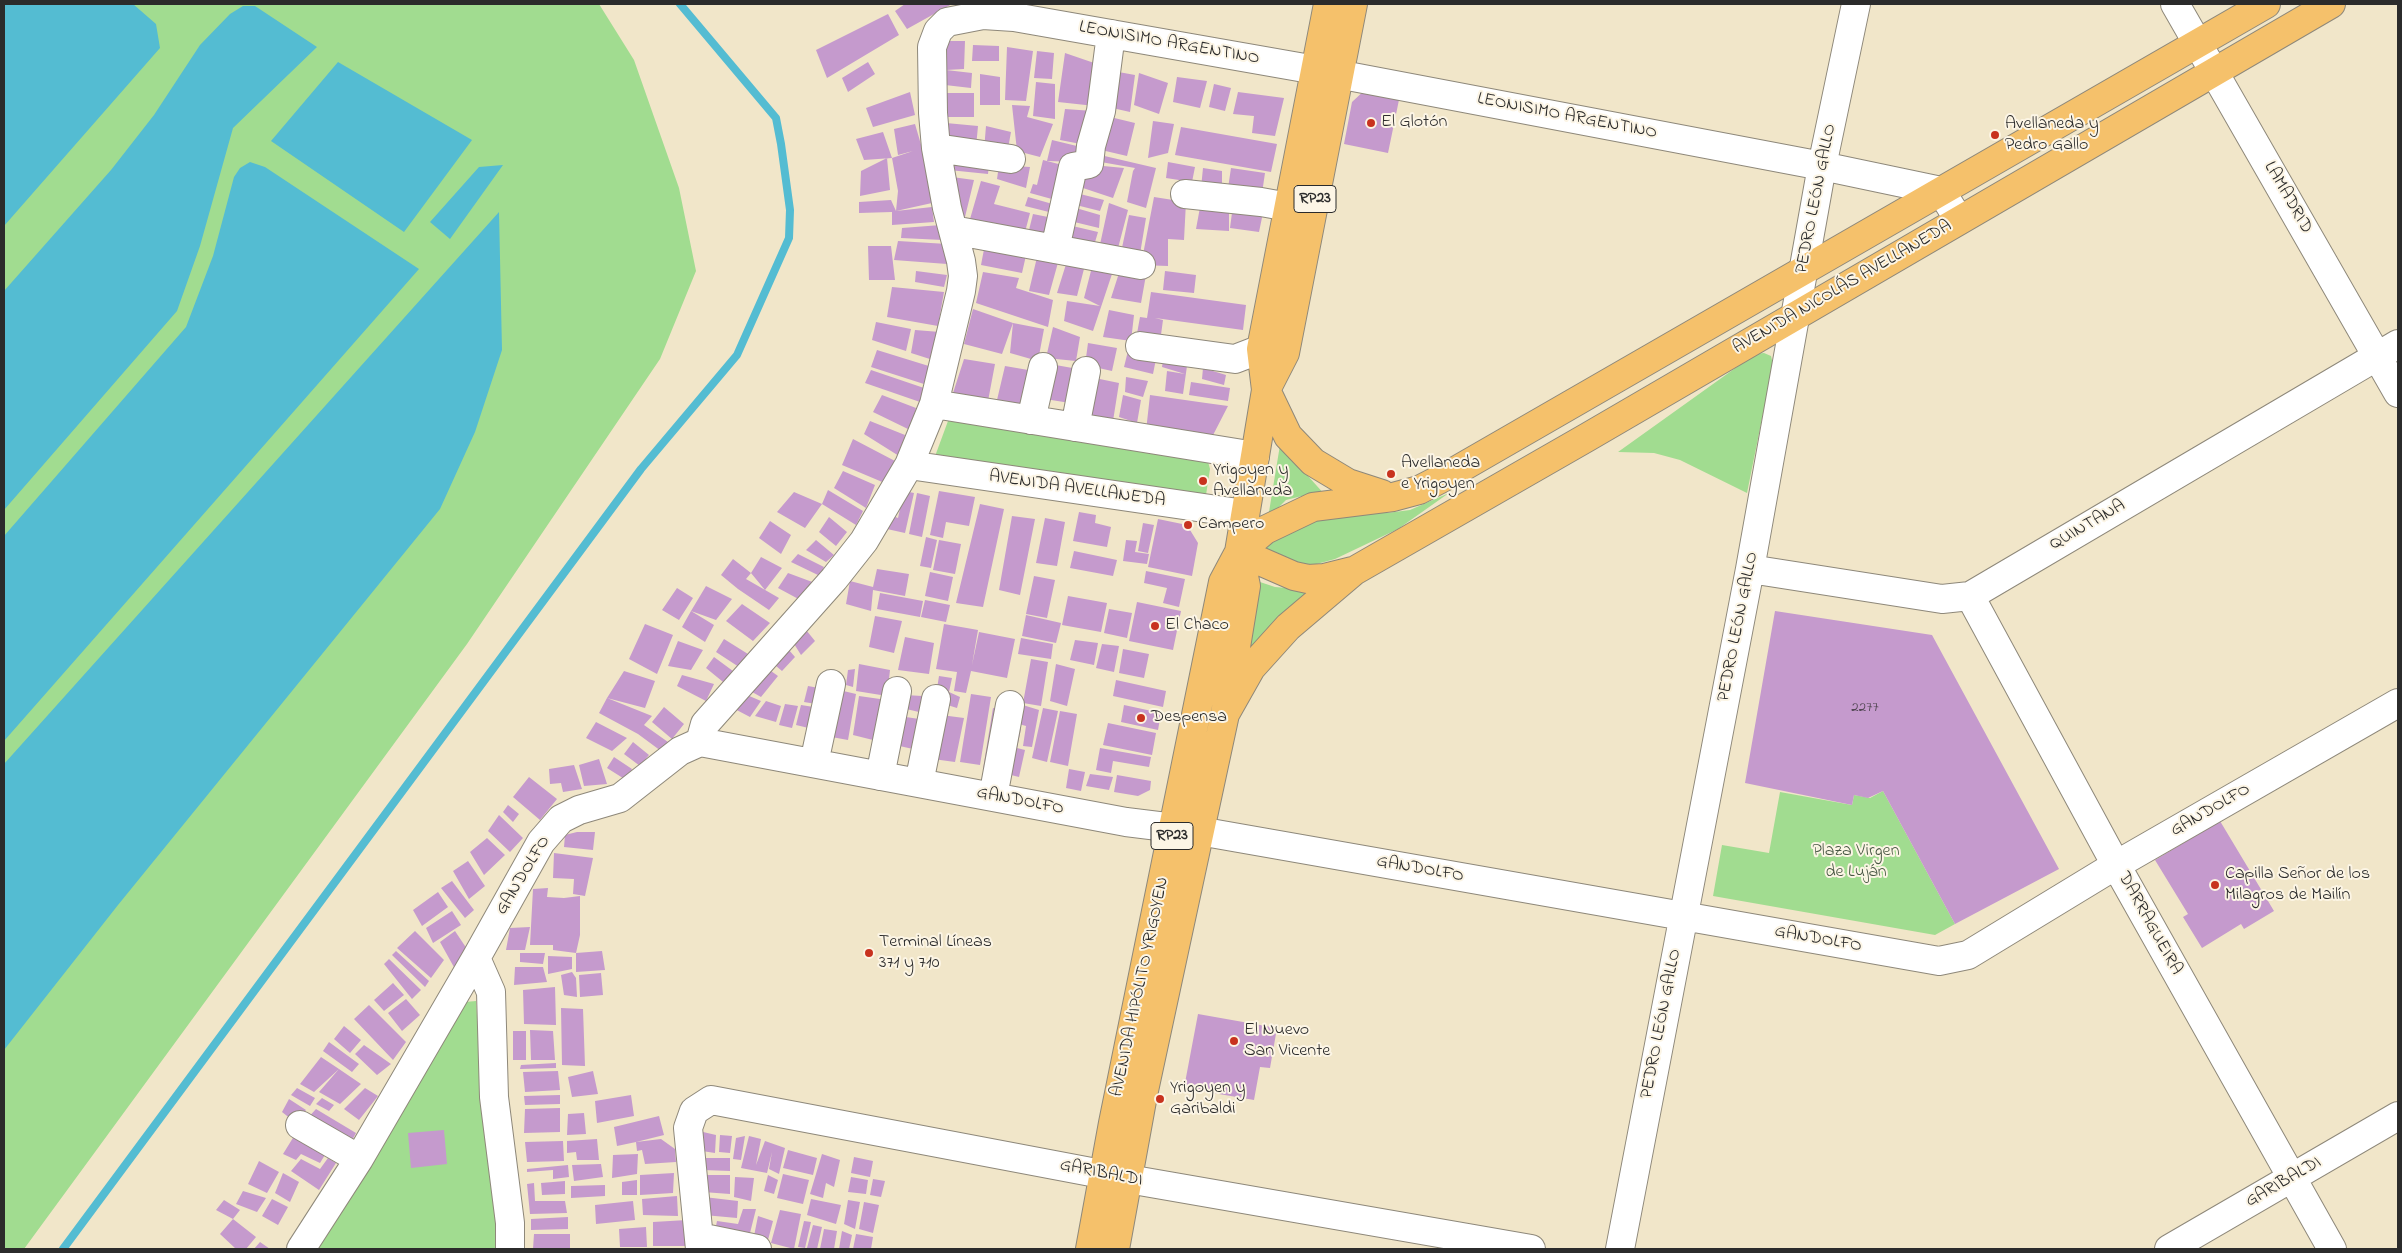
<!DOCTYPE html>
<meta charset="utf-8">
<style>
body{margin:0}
#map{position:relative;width:2402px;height:1253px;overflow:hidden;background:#f1e6c9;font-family:"Indie Flower",sans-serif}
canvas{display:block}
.frame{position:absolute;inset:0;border:5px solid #2b2b2b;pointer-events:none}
</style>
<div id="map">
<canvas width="2402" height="1253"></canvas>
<div class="frame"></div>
</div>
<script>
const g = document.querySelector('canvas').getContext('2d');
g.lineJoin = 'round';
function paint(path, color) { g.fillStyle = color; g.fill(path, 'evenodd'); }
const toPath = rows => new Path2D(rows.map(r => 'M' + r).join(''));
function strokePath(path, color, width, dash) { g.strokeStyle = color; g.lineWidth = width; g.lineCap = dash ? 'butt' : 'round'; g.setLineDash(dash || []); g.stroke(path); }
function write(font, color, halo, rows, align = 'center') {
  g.font = font + ' "Indie Flower",sans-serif'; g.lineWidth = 4; g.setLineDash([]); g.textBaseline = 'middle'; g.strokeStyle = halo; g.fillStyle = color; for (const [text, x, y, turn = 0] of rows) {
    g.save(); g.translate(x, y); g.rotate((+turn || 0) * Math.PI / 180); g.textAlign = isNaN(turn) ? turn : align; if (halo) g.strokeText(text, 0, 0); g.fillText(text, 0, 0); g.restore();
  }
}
paint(toPath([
 [4,4,599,4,634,60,679,188,696,271,660,359,467,644,24,1249,4,1249],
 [1764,353,1771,356,1773,364,1747,493,1680,460,1654,453,1618,452,1755,354],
 [948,421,1207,458,1210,469,1206,495,934,459],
 [1280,445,1326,496,1310,494,1286,500,1268,518],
 [1449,493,1398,529,1335,559,1313,565,1286,563,1263,548,1294,527,1321,516,1355,512,1387,513,1410,510],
 [1254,580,1275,587,1311,590,1239,663],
 [1883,791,1955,924,1935,935,1713,896,1722,845,1769,853,1780,792,1852,805,1854,795,1870,798],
 [476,1001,484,1118,501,1226,495,1249,312,1249,465,1002]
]), '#a1dc90');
paint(toPath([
 [4,4,133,4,156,24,160,48,4,226],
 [243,6,255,6,317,47,233,128,200,246,177,311,4,510,4,291,111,170,154,115,200,45,230,14],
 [338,62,472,140,404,232,271,141],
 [250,162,265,167,419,269,4,741,4,536,186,327,213,256,234,177,240,168],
 [503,165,450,239,430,222,479,167],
 [499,212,502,350,475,432,440,509,118,905,4,1050,4,764]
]), '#54bcd2');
strokePath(toPath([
 [63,1249,641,469,737,355,789,238,790,210,781,144,776,118,680,4]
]), '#54bcd2', 8);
paint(toPath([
 [905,4,952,4,907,29,895,11],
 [888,14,899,35,827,78,816,50],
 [945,41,965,41,964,69,946,70],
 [973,45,999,46,999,61,972,61],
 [1007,47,1033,51,1026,101,1005,100],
 [1037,51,1054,53,1052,79,1034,78],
 [1065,53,1100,65,1095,106,1058,102],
 [868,62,875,74,848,92,842,78],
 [946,70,972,73,971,88,945,85],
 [1113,71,1135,75,1130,112,1108,107],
 [1139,73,1168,83,1159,114,1134,105],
 [980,74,1000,77,1000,105,980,105],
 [1177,77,1207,81,1200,108,1173,102],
 [1036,82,1055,84,1055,119,1033,116],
 [1214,84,1231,88,1225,111,1209,107],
 [1367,88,1400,95,1388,153,1344,144,1352,102],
 [910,92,915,115,873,127,866,108],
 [1238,92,1284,98,1275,136,1252,133,1254,116,1233,114],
 [944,93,974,93,974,117,942,117],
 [1012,105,1030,106,1027,117,1053,124,1040,157,1017,151],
 [1065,109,1093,111,1086,145,1060,140],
 [1106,116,1135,123,1127,156,1097,149],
 [1153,121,1174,124,1168,153,1148,158],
 [946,123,978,126,976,147,946,141],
 [915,124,922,148,932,203,896,211,932,207,934,222,892,225,892,212,859,213,859,202,891,200,896,211,898,191,892,158,913,151,898,155,894,129],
 [986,126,1011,132,1007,154,984,150],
 [1181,127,1277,144,1271,172,1175,155],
 [883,132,892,158,864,160,856,139],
 [1052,140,1081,147,1077,162,1047,161],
 [1096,154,1156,168,1146,208,1127,202,1133,171,1135,168,1095,161],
 [887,158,890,190,860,196,861,171],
 [950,160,989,164,988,174,949,170],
 [1043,160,1070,167,1059,201,1030,193,1033,184,1037,185],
 [1168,162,1195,167,1192,182,1166,178],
 [999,165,1030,167,1026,188,997,179],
 [1093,165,1124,168,1113,198,1080,187],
 [1203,168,1222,171,1222,191,1201,188],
 [1231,168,1265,173,1261,200,1227,195],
 [952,177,974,180,964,221],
 [981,181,1000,186,994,204,1030,213,1025,232,970,219],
 [1076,193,1104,200,1100,211,1072,204],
 [1028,197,1056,205,1053,213,1025,206],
 [1154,197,1186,202,1184,240,1168,239,1168,266,1141,265],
 [1201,202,1229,206,1229,231,1196,229],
 [1109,203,1128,210,1117,252,1099,249],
 [1233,205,1264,208,1259,232,1230,228],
 [1069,206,1100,215,1099,228,1066,220],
 [1033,214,1053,218,1046,243,1027,238],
 [1129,215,1146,218,1139,260,1120,257],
 [1064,224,1098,232,1093,249,1061,244],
 [941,225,943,240,901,238,902,228],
 [898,241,947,244,947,264,894,260],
 [985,244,1027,251,1022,273,981,265],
 [868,246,891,246,895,280,869,280],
 [1038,253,1059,259,1049,295,1029,291],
 [1067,261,1085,265,1077,296,1057,293],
 [1092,267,1113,271,1093,331,1064,321,1067,301,1100,306,1084,298],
 [916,271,947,275,944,287,915,282],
 [1165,271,1196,275,1194,293,1163,290],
 [983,272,1019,278,1016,288,1053,300,1048,327,976,303],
 [1119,273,1146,275,1141,303,1111,298],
 [892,287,944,292,938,326,887,317],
 [1151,292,1246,305,1243,330,1155,318,1163,320,1160,342,1136,339,1140,317,1147,318],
 [973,309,1013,323,1002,354,964,344],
 [1109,310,1134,315,1131,341,1103,337],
 [876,322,911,329,906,351,872,340],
 [1013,323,1044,329,1038,361,1010,353],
 [1053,327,1080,337,1076,361,1046,358],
 [915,330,940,332,933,360,911,353],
 [1088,343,1117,348,1112,371,1085,365],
 [877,350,932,367,927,385,871,367],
 [1128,351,1156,359,1153,374,1124,367],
 [1164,353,1188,359,1183,394,1165,391,1167,371,1185,374,1162,367],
 [964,359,995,364,988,401,953,393],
 [1050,364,1078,369,1070,403,1045,399],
 [1005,366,1034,371,1024,407,997,400],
 [1203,368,1226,375,1224,385,1202,379],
 [871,370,924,388,920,402,865,383],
 [1090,377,1119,383,1113,421,1085,417],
 [1126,377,1148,381,1143,397,1125,392],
 [1191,382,1230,388,1228,401,1189,395],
 [882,395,916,408,910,430,873,412],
 [1123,395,1141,400,1137,423,1119,417],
 [1150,395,1206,403,1228,406,1211,439,1146,431],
 [870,421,905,435,899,456,864,434],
 [853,439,895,461,887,484,842,465],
 [843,471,875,485,866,508,834,488],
 [828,490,863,511,856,525,822,504],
 [904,491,914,493,905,533,887,529,890,515,898,518],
 [939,491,975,497,969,526,946,522,943,538,930,535],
 [794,492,822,504,805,528,777,512],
 [917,493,930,496,922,537,909,534],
 [980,504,1004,509,983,607,956,603],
 [1079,512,1096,515,1095,523,1111,527,1107,547,1073,541],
 [1012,516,1035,519,1020,595,999,590],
 [829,517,847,532,836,546,819,532],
 [1045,518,1065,522,1057,566,1036,563],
 [1158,519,1187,525,1198,543,1192,576,1148,567],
 [770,521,791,535,781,554,759,538],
 [1143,523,1154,525,1148,553,1138,551],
 [926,537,937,540,931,568,920,566],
 [816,540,834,555,826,562,806,550],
 [939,540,961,544,955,574,933,570],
 [1126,540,1137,541,1135,552,1149,554,1147,564,1123,561],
 [1074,551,1117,560,1113,576,1070,568],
 [798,554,824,567,820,576,791,562],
 [761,557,782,568,765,590,751,573],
 [733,559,751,573,746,579,779,598,769,610,738,589,721,575],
 [877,569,909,574,905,596,873,590,871,611,846,604,850,581,873,587],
 [1146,571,1185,579,1179,607,1163,603,1167,588,1144,583],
 [930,572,953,577,948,601,925,596],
 [788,573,815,583,804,602,778,588],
 [1034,576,1055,580,1047,618,1026,614],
 [706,586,732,599,716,620,691,611],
 [677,588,693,598,679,620,662,610],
 [880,593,923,601,920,617,877,609],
 [1068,596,1107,603,1101,632,1062,625],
 [925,600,950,605,946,622,921,617],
 [1137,602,1181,611,1173,650,1129,641],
 [742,604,770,623,753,641,726,621],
 [1109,609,1132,613,1127,638,1104,633],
 [691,611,714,625,705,642,682,627],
 [1775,611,1932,635,2059,869,1955,924,1883,791,1868,798,1854,795,1852,805,1745,783],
 [1026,615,1061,623,1056,643,1022,636],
 [875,616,902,621,894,653,869,647],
 [645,624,673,635,657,674,629,659],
 [944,624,978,630,972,665,979,632,1015,639,1007,678,971,671,966,693,954,691,957,672,936,669],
 [802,625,815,641,801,655,791,639],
 [905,637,934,643,929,674,898,670],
 [1021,638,1053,644,1051,659,1018,654],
 [724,639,748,654,739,667,716,652],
 [1075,640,1098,643,1094,665,1070,660],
 [678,641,703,650,691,670,668,666],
 [783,643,795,657,782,671,769,660],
 [1102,644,1119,646,1114,672,1096,668],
 [1123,649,1149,654,1144,678,1119,673],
 [714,657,737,674,728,686,706,668],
 [1031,659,1048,662,1041,706,1023,703],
 [859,664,890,670,887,696,856,691],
 [1056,664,1075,669,1067,706,1050,701],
 [764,666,778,676,761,697,745,688],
 [855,669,853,687,846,685,848,670],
 [624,671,655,681,645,708,607,698,652,716,644,725,668,742,661,751,638,734,599,713,607,698],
 [682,675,714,684,706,701,677,686],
 [939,676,952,678,949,692,960,697,957,708,941,703,936,695],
 [1116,680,1166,691,1163,707,1113,696],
 [808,686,824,689,822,705,804,702],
 [835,689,856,694,848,740,826,736],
 [740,692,761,701,750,717,729,706],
 [971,694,991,697,980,765,960,762],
 [905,695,922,696,919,712,902,708],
 [859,696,887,700,881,742,853,735],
 [766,701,781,706,776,722,755,716],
 [1013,702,1039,710,1032,747,1023,746,1026,726,1012,722],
 [785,704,798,706,792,728,779,725],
 [801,705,820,708,817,730,796,725],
 [1124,705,1161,713,1158,730,1121,722],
 [664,707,684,724,672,739,652,722],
 [993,708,1005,711,995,771,983,769],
 [1043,708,1058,711,1047,762,1032,758],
 [1060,711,1077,714,1068,766,1050,762],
 [941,715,964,718,955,762,933,759],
 [899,716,926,720,922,751,895,745],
 [596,722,627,738,612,751,586,738],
 [1108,723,1156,733,1152,755,1103,745],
 [1012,729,1021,729,1017,748,1025,750,1019,777,1003,773],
 [633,742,649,755,640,766,624,754],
 [1100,748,1151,757,1149,767,1113,761,1111,773,1096,770],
 [614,757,632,769,626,780,607,768],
 [599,759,607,784,584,786,579,765],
 [574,765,582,789,563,792,561,783,550,784,549,769],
 [1069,769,1085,772,1081,791,1066,788],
 [1090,774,1113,777,1109,790,1086,786],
 [1117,775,1151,781,1150,790,1138,796,1114,792],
 [529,777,557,799,540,820,513,797],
 [508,805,519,814,513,822,503,812],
 [499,815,523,838,510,852,488,831],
 [2220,821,2274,911,2244,929,2241,924,2202,948,2183,917,2188,914,2155,860],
 [577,832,595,832,593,850,564,847,565,835],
 [487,838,505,855,484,875,470,852],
 [554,853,593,858,585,896,573,894,574,879,553,878],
 [468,861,485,886,469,899,453,871],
 [452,881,474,910,465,918,441,888],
 [548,888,547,897,564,898,580,896,580,935,576,953,553,950,553,945,530,945,533,889],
 [438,892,448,907,422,926,413,910],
 [452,911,461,925,433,943,426,928],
 [530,927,525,950,506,950,510,928],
 [415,931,444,960,431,978,397,948],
 [455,931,467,949,455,969,440,942],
 [396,951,429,981,425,987,392,955],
 [602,951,605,970,576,972,576,953],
 [520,953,545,953,543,964,520,962],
 [548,956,572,957,572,969,548,974],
 [389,959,421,990,412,999,384,964],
 [515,967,543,967,547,982,514,985],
 [572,972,576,978,577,997,564,995,561,975],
 [601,973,603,995,580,997,579,975],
 [393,983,404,995,384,1011,374,1000],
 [555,987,556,1025,524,1024,523,990],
 [406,999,420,1015,402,1031,388,1013],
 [369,1005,406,1042,393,1060,354,1019],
 [561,1008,583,1009,585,1066,562,1065],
 [1198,1014,1277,1028,1270,1068,1260,1067,1254,1100,1184,1088],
 [344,1026,361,1040,350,1053,334,1039],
 [530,1030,553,1031,555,1060,531,1060],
 [513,1031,526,1031,526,1060,513,1060],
 [329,1042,359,1064,352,1072,323,1051],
 [364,1045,391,1064,377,1075,355,1054],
 [321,1057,339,1069,361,1084,340,1104,319,1092,339,1069,314,1092,300,1084],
 [556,1063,556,1068,520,1069,521,1065],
 [558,1071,560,1090,525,1092,523,1072],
 [593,1071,598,1094,572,1097,568,1077],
 [297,1088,315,1098,310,1106,291,1095],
 [365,1088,378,1096,359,1120,344,1109],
 [560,1095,560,1104,525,1105,524,1096],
 [631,1095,634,1116,597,1123,595,1101],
 [322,1098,334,1105,329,1111,316,1104],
 [289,1099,306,1110,296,1123,282,1112],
 [560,1108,560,1132,524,1133,525,1109],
 [316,1109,356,1133,349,1146,306,1120],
 [584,1113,586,1134,567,1135,568,1114],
 [659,1116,664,1135,636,1142,661,1139,675,1149,676,1162,645,1164,642,1150,637,1151,636,1142,617,1146,614,1127],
 [444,1130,447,1164,411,1168,408,1133],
 [703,1132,716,1135,715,1153,702,1151],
 [296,1133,328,1150,320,1163,301,1154,296,1160,283,1154],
 [720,1135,732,1136,730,1153,719,1152],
 [745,1136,741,1160,733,1159,736,1138],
 [749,1136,761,1139,756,1165,765,1141,785,1148,779,1174,769,1169,772,1152,767,1173,741,1168],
 [597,1139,599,1160,577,1160,576,1152,567,1153,567,1141],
 [563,1141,564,1161,527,1162,525,1142],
 [788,1150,817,1158,813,1175,783,1168],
 [638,1154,637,1174,612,1178,613,1155],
 [822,1154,840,1160,834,1187,826,1183,823,1198,810,1194],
 [854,1157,873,1161,870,1177,851,1173],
 [328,1158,336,1163,319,1190,291,1171,301,1159,320,1169],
 [703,1158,730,1158,730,1171,703,1170],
 [259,1161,279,1172,267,1193,248,1184],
 [601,1164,603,1177,574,1181,572,1165],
 [568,1165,569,1177,553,1179,553,1170,527,1172,527,1169],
 [283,1173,299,1182,290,1202,275,1193],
 [674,1173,673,1193,640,1195,640,1175],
 [783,1174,809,1180,803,1204,777,1198],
 [703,1175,730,1175,730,1194,703,1192],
 [768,1175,778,1180,774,1194,764,1191],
 [735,1177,754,1178,751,1201,734,1197],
 [851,1177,868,1180,866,1194,848,1192],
 [873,1179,885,1181,881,1197,870,1195],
 [637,1180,637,1195,622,1195,622,1182],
 [565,1181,565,1194,542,1195,541,1183],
 [534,1183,535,1201,565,1201,567,1213,530,1214,527,1184],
 [605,1185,605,1196,571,1198,571,1186],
 [243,1191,266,1198,257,1212,236,1204],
 [677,1196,678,1216,643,1215,642,1199],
 [704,1197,738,1201,737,1218,704,1215],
 [272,1199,288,1207,278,1225,262,1216],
 [811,1199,841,1205,836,1224,807,1215],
 [224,1200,240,1210,233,1219,216,1210],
 [848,1200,860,1202,855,1229,844,1224],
 [633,1201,635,1220,596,1224,595,1205],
 [864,1202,879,1205,873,1233,859,1229],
 [743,1209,756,1209,750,1233,716,1226,717,1221,738,1224],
 [780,1210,801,1214,794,1249,771,1243],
 [758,1216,773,1221,768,1240,754,1236],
 [568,1217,568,1229,531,1230,531,1219],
 [233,1219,256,1237,246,1249,236,1249,220,1234],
 [687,1220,688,1246,653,1246,653,1222],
 [804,1221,811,1222,805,1248,798,1247],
 [813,1225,822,1227,817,1249,807,1248],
 [646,1227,647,1247,620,1247,619,1229],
 [824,1229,837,1231,834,1249,820,1249],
 [842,1231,852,1235,849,1249,839,1249],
 [534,1234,570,1234,570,1249,533,1249],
 [856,1234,873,1237,871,1249,853,1249],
 [260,1242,270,1249,254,1249]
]), '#c59acd');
const minor = toPath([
 [2175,4,2398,393],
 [936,148,1011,159],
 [1185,194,1261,202,1289,207],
 [958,231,1141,265],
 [1055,249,1073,167,1089,164,1091,146,1101,111,1111,34],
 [1140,346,1235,359,1261,349],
 [934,404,1255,456],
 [1031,420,1043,367],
 [1075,427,1086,371],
 [909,465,1245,514],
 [1750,569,1942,599,1970,596,2398,344],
 [1970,596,2116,865,2332,1249],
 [700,742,705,724,834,579,864,541,909,465,934,404,961,291,963,276,961,261,947,208,936,148,933,113,932,47,938,31,947,22,983,15,1014,17,1316,70,1822,166,1941,191,1959,220],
 [814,763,831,684],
 [880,776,897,691],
 [919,783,936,699],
 [993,797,1010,705],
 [476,958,491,992,494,1097,510,1223,510,1249],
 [300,1125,359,1159],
 [699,1237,757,1249],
 [301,1249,359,1159,476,958,541,842,561,819,579,810,620,798,680,751,700,742,1126,822,1199,831,1939,961,1968,955,2116,865,2398,703],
 [700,1249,688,1128,694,1111,711,1100,1128,1179,1531,1249],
 [1620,1249,1750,569,1822,166,1856,4],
 [2169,1249,2398,1116]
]);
const major = toPath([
 [1328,4,1261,349,1266,390,1288,436,1313,462,1348,483,1382,494],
 [1239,552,1265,530,1313,507,1393,497,1419,490,1452,473,2266,4],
 [1239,552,1294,576,1308,579,1324,578,1352,571],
 [1225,714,1251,668,1288,627,1354,571,1586,438,2331,4],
 [1090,1249,1113,1123,1223,582,1239,552,1266,390,1285,353,1353,4],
 [1115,1249,1143,1095,1225,714,1246,586,1239,552]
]);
strokePath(minor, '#8e887a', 30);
strokePath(major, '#8e887a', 30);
strokePath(minor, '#fff', 28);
strokePath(major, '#f5c16b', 28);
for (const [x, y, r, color] of [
 [1371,123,5,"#c8321e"],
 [1995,135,5,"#c8321e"],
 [1391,474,5,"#c8321e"],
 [1203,481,5,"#c8321e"],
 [1188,525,5,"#c8321e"],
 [1155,626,5,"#c8321e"],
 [1141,718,5,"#c8321e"],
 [2215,885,5,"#c8321e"],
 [869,953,5,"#c8321e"],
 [1234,1041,5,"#c8321e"],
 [1160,1099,5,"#c8321e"]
]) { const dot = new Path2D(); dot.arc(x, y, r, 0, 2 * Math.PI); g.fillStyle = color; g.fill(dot); strokePath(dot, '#fcf5e5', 2); }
write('15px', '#524754', null, [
 ["2277",1865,709]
]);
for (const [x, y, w] of [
 [1315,199,42],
 [1172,836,42]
]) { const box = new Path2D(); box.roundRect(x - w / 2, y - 13.5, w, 27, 4); g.fillStyle = '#fcf5e5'; g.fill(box); strokePath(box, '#2b2b2b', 1); }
write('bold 16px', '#2b2b2b', null, [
 ["RP23",1315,199],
 ["RP23",1172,836]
]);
write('18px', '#2b2b2b', '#fcf5e5', [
 ["LEONISIMO ARGENTINO",1169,44,10],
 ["LEONISIMO ARGENTINO",1567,117,11],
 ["LAMADRID",2287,198,60],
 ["PEDRO LEÓN GALLO",1817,199,-79],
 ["AVENIDA NICOLÁS AVELLANEDA",1843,288,-30],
 ["AVENIDA AVELLANEDA",1077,490,8],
 ["QUINTANA",2088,526,-30],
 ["PEDRO LEÓN GALLO",1739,627,-79],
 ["GANDOLFO",1020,802,11],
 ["GANDOLFO",2211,811,-30],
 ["GANDOLFO",1420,870,10],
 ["GANDOLFO",524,876,-59],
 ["DARRAGUEIRA",2149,924,61],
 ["GANDOLFO",1818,940,10],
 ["AVENIDA HIPÓLITO YRIGOYEN",1141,987,-78],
 ["PEDRO LEÓN GALLO",1662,1024,-79],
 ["GARIBALDI",1101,1174,11],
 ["GARIBALDI",2284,1183,-30]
]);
write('18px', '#2b2b2b', '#fcf5e5', [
 ["El Glotón",1381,123],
 ["Avellaneda y",2005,125],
 ["Pedro Gallo",2005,146],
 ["Avellaneda",1401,464],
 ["e Yrigoyen",1401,485],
 ["Yrigoyen y",1213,471],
 ["Avellaneda",1213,492],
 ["Campero",1198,525],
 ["El Chaco",1165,626],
 ["Despensa",1151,718],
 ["Capilla Señor de los",2225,875],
 ["Milagros de Mailín",2225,896],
 ["Terminal Líneas",879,943],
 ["371 y 710",879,964],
 ["El Nuevo",1244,1031],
 ["San Vicente",1244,1052],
 ["Yrigoyen y",1170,1089],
 ["Garibaldi",1170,1110]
], 'left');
write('18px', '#485744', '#fcf5e5', [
 ["Plaza Virgen",1856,852],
 ["de Luján",1856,873]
]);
</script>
